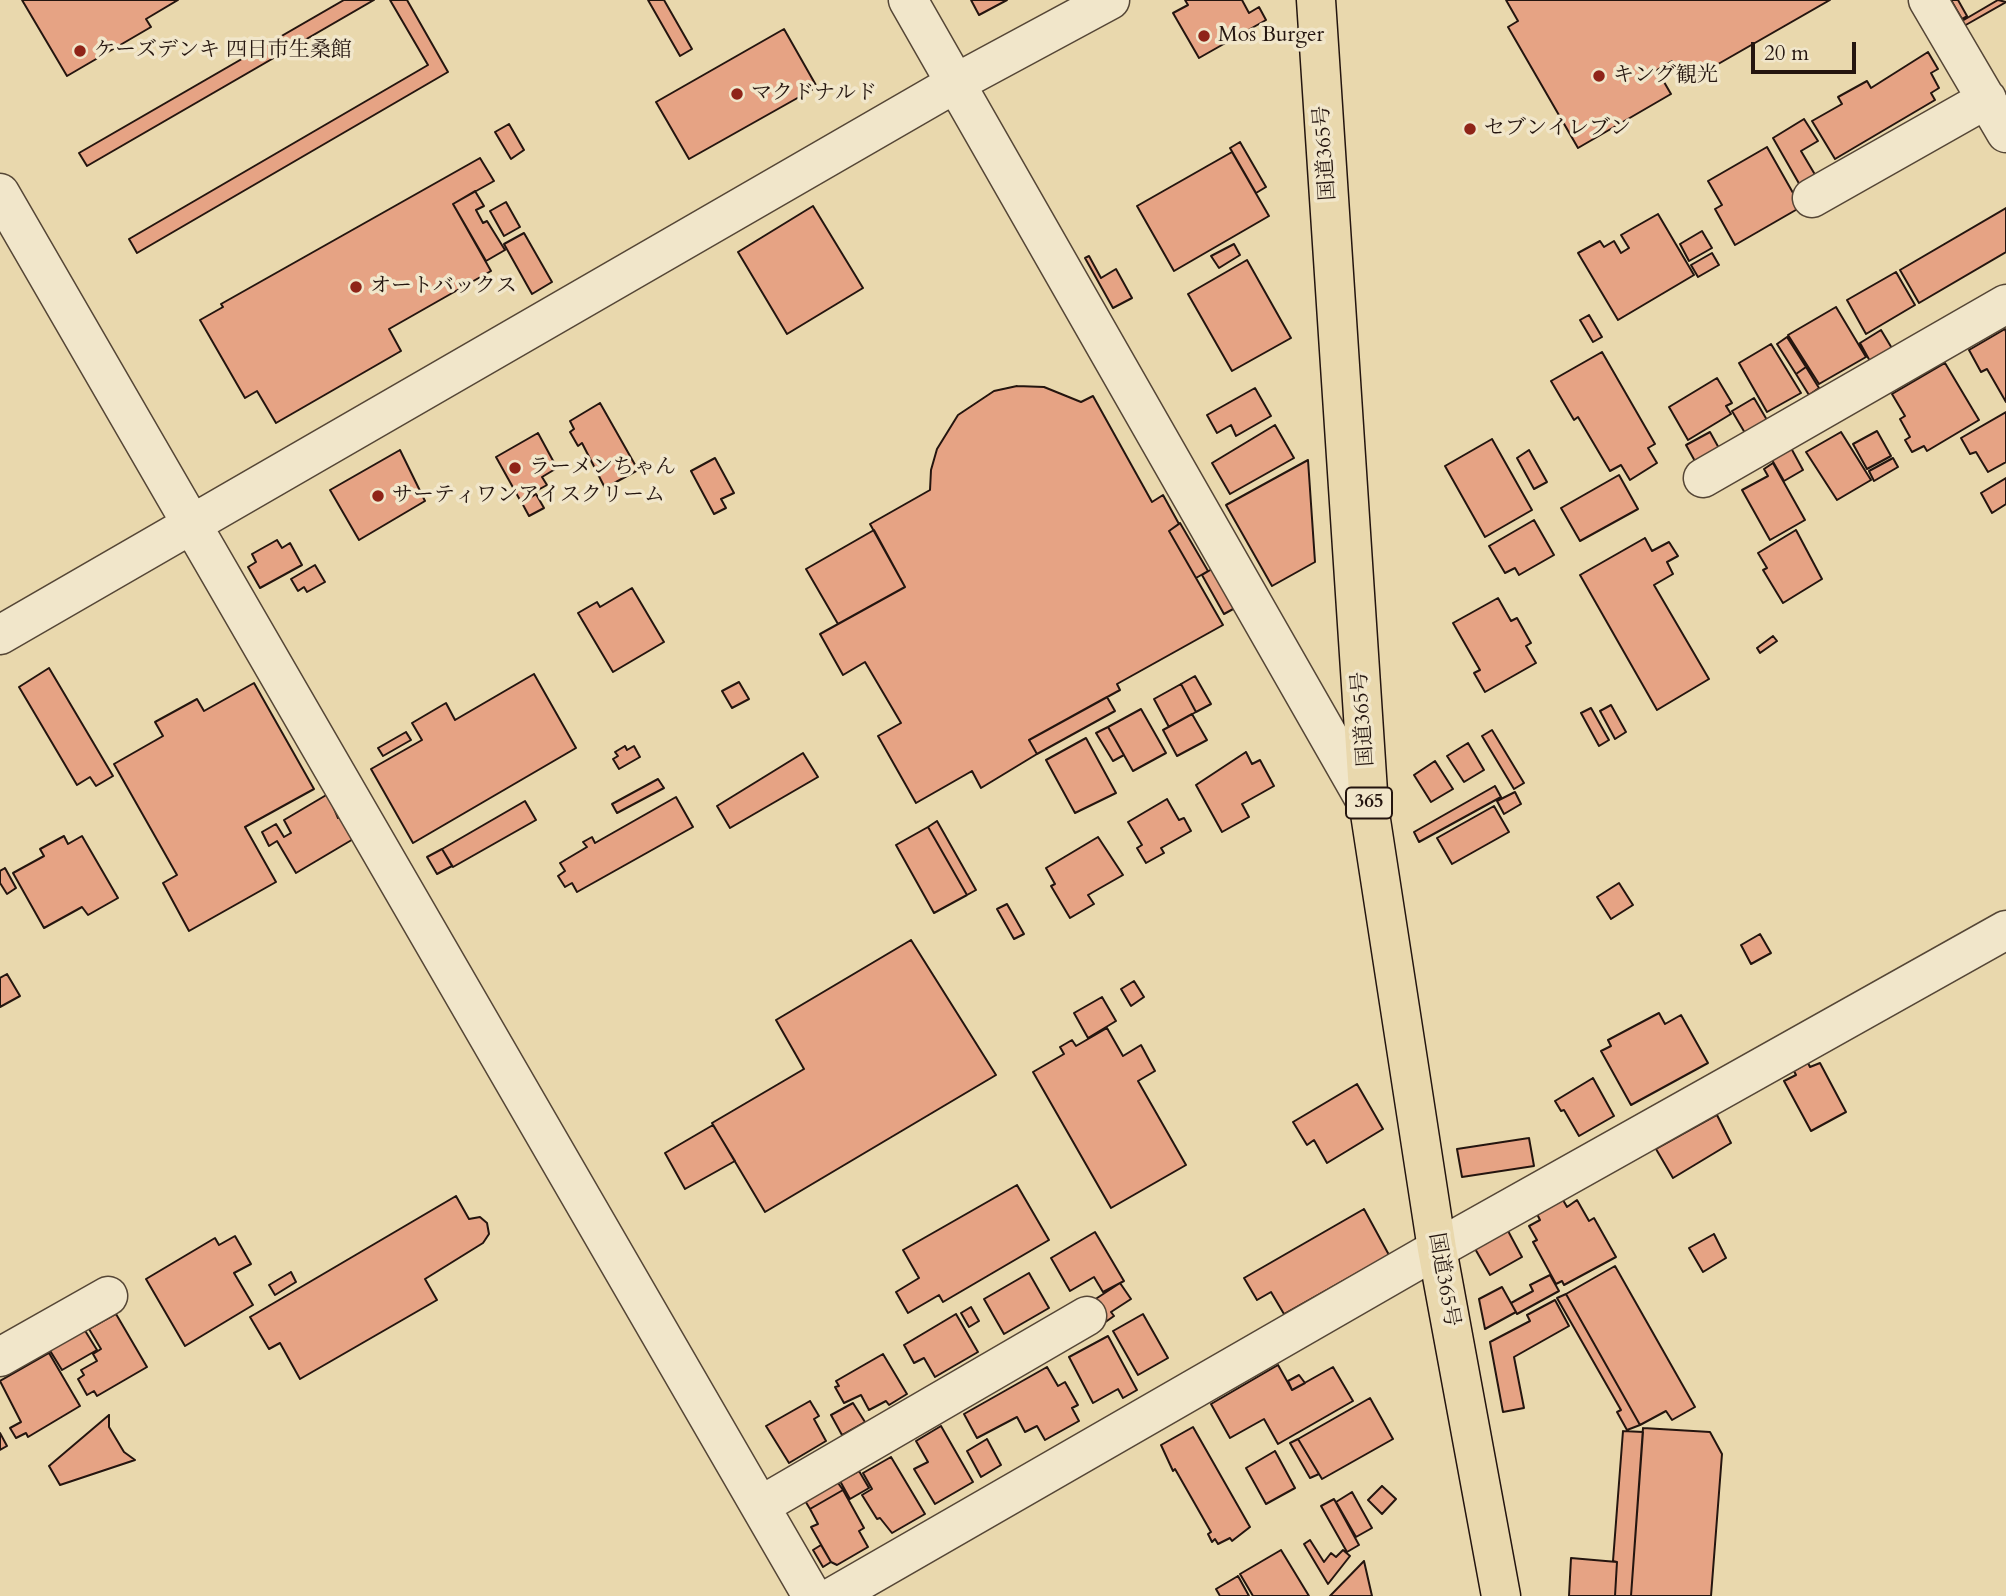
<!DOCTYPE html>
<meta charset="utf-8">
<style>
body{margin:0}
#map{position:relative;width:2006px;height:1596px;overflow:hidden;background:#e9d8ad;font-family:Cardo,serif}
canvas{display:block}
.scale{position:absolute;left:1751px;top:42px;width:105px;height:32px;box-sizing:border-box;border:4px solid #24150f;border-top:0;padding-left:9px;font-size:21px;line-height:24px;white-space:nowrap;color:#24150f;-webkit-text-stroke:5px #f1e6ca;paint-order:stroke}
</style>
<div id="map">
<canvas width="2006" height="1596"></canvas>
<div class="scale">20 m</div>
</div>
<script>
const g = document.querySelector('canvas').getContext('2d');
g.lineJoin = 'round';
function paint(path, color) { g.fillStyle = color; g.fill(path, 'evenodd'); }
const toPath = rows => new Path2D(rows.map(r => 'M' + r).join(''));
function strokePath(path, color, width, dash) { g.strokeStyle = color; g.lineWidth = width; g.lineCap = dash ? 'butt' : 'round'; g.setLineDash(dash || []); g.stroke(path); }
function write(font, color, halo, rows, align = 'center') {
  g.font = font + ' Cardo,"Noto Serif JP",serif'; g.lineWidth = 7; g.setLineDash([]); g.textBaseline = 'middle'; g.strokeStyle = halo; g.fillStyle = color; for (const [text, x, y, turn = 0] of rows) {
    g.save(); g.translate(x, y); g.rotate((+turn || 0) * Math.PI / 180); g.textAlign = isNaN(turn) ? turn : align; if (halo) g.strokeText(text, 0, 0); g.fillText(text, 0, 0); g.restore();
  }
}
const building = toPath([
 [22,0,178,0,146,19,151,27,67,76,22,0],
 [344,0,374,0,87,166,79,153,344,0],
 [390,0,407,0,448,72,137,253,129,239,428,65,390,0],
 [648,0,664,0,692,49,680,56,648,0],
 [971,0,1007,0,979,15,971,0],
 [1185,0,1242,0,1249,13,1259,7,1266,20,1199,58,1173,13,1188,5,1185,0],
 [1506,0,1830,0,1685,83,1672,61,1657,70,1671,94,1578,148,1508,27,1518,21,1506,0],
 [1951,0,1958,0,1967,16,1962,19,1951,0],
 [1998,0,2006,2,1964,26,1962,21,1998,0],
 [784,29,817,87,689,159,656,102,784,29],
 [1928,52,1938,69,1931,73,1939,88,1931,93,1935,100,1835,159,1812,121,1842,104,1838,97,1867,81,1871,88,1928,52],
 [1804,119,1818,141,1801,151,1817,178,1801,187,1773,138,1804,119],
 [509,124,524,150,511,159,495,132,509,124],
 [1240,142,1266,187,1256,193,1230,148,1240,142],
 [1767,147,1801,207,1735,245,1715,209,1722,205,1708,181,1767,147],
 [1232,152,1269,216,1174,271,1137,206,1232,152],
 [480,158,494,181,453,204,491,271,389,329,401,351,276,423,257,391,245,398,200,320,223,307,221,304,480,158],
 [475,191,484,206,476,210,483,223,487,221,505,250,486,261,453,204,475,191],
 [506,202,520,227,504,236,490,211,506,202],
 [813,206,863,288,787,334,738,252,813,206],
 [2006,208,2006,252,1919,303,1900,270,2006,208],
 [1658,214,1694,275,1618,320,1578,253,1600,241,1604,247,1614,241,1621,253,1629,248,1621,235,1658,214],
 [1702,231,1712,248,1689,261,1680,244,1702,231],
 [524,233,552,282,532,294,504,244,524,233],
 [1234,244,1240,255,1219,268,1211,256,1234,244],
 [1712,253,1719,265,1698,277,1691,265,1712,253],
 [1089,256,1101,278,1116,269,1132,298,1113,308,1085,258,1089,256],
 [1247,260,1291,338,1232,371,1188,294,1247,260],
 [1896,272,1915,305,1866,334,1847,300,1896,272],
 [1836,307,1866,357,1819,384,1788,335,1836,307],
 [1589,315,1602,337,1593,342,1580,320,1589,315],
 [2005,329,2006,332,2006,402,1987,369,1981,372,1969,350,2005,329],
 [1881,330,1893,350,1871,363,1860,343,1881,330],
 [1787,337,1806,367,1796,374,1777,344,1787,337],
 [1771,344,1801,393,1767,412,1739,363,1771,344],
 [1602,352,1655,444,1648,448,1657,463,1630,480,1621,465,1610,471,1578,417,1574,420,1551,381,1602,352],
 [1945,363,1979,420,1927,451,1924,446,1912,452,1905,440,1910,437,1900,419,1905,416,1892,394,1945,363],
 [1806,367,1819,388,1809,395,1796,374,1806,367],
 [1717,378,1732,403,1726,406,1731,414,1688,440,1669,407,1717,378],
 [1017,386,1044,387,1081,402,1093,396,1152,502,1163,495,1179,524,1169,531,1223,625,1117,684,1120,690,1029,740,1037,754,981,788,972,771,916,803,878,736,901,723,865,662,843,675,820,634,905,587,870,524,930,490,931,470,937,449,958,415,994,391,1017,386],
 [1255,388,1271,416,1236,436,1231,425,1217,433,1207,415,1255,388],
 [1754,398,1767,420,1745,433,1732,411,1754,398],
 [600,403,638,470,605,488,582,443,578,446,570,432,574,429,570,421,600,403],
 [2006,412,2006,462,1988,472,1976,452,1970,454,1961,438,2006,412],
 [1275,425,1294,458,1230,494,1212,463,1275,425],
 [1877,431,1891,456,1867,469,1853,444,1877,431],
 [1710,432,1720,450,1696,463,1686,445,1710,432],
 [1841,432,1871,480,1837,500,1806,452,1841,432],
 [538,433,557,468,542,477,547,485,520,500,496,457,538,433],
 [1492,439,1532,510,1485,537,1445,466,1492,439],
 [1791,448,1803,470,1784,481,1772,460,1791,448],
 [400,450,425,501,359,540,330,490,400,450],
 [1529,450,1547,482,1534,489,1517,458,1529,450],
 [715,458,734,493,721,499,726,508,714,514,691,471,715,458],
 [1893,458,1898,467,1874,481,1869,471,1893,458],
 [1308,460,1315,562,1272,586,1226,505,1308,460],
 [1773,463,1805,520,1770,540,1742,490,1768,476,1764,469,1773,463],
 [1619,475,1638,509,1580,541,1561,508,1619,475],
 [2006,478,2006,504,1992,513,1981,493,2006,478],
 [536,494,544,508,529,516,522,503,536,494],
 [1534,520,1554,555,1519,575,1515,568,1505,573,1489,546,1534,520],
 [1180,523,1208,571,1196,578,1169,531,1180,523],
 [874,530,905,587,838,624,806,569,874,530],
 [1796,530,1822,579,1783,603,1763,570,1767,568,1758,553,1796,530],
 [1645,538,1652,551,1669,542,1678,556,1667,562,1673,574,1654,585,1709,679,1657,710,1580,575,1645,538],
 [277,540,282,548,290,543,302,565,260,588,248,567,256,562,252,554,277,540],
 [315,565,325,582,307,592,304,587,298,591,291,579,315,565],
 [1212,569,1235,608,1224,614,1202,575,1212,569],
 [632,588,664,642,613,672,578,613,597,602,600,607,632,588],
 [1498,598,1511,621,1517,618,1531,643,1526,646,1536,663,1485,692,1474,673,1480,670,1453,623,1498,598],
 [1773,636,1777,641,1760,653,1757,648,1773,636],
 [49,668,113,776,96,786,90,777,77,785,19,687,49,668],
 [534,674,576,748,413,843,371,769,422,740,412,723,446,703,455,720,534,674],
 [1195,676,1211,704,1196,712,1181,684,1195,676],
 [739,682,749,699,732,708,722,691,739,682],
 [254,683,314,789,245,827,276,882,189,931,163,883,177,875,114,764,163,736,155,722,197,699,204,711,254,683],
 [1181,684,1196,712,1169,727,1154,699,1181,684],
 [1107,697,1115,711,1037,754,1029,740,1107,697],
 [1611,705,1626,732,1615,739,1600,711,1611,705],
 [1591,708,1609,740,1599,746,1581,713,1591,708],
 [1141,709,1166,753,1133,771,1108,727,1141,709],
 [1192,714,1207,740,1177,756,1163,730,1192,714],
 [1108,727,1124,755,1113,761,1096,733,1108,727],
 [1492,730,1524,783,1514,789,1482,736,1492,730],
 [406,732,411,740,383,756,378,748,406,732],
 [1086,738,1116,793,1075,813,1046,760,1086,738],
 [1468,743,1484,770,1464,782,1447,756,1468,743],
 [625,746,627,750,634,746,640,757,619,769,613,759,618,756,615,752,625,746],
 [1246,752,1252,764,1260,760,1274,786,1242,804,1249,817,1222,832,1196,785,1246,752],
 [803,753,818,777,730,828,717,806,803,753],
 [1435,761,1453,789,1431,802,1414,775,1435,761],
 [658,779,664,788,617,813,612,804,658,779],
 [1495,786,1501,797,1419,842,1414,832,1495,786],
 [1515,792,1521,804,1504,814,1497,801,1515,792],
 [328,794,338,818,342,815,355,838,296,873,277,841,269,846,262,832,276,824,284,837,291,833,284,820,328,794],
 [676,797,693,827,577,892,572,883,565,887,558,876,565,871,560,863,587,847,583,842,592,837,595,843,676,797],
 [1167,799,1179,820,1184,818,1191,831,1161,848,1164,853,1146,863,1137,848,1142,845,1128,822,1167,799],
 [525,801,536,820,453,867,442,849,525,801],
 [1494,806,1509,832,1452,864,1437,838,1494,806],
 [937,821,976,890,967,895,928,827,937,821],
 [928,827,967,895,934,913,896,845,928,827],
 [64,836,68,844,82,836,118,898,88,915,82,907,44,928,13,873,44,856,40,849,64,836],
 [1098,837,1123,875,1088,895,1094,904,1070,918,1051,886,1055,884,1046,868,1098,837],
 [442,849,452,866,437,874,427,857,442,849],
 [5,868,16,888,7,894,0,883,0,871,5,868],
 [1619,883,1633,905,1611,919,1597,897,1619,883],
 [1007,904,1024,934,1014,939,997,909,1007,904],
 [1760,934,1771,953,1751,964,1741,945,1760,934],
 [911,940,996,1075,765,1212,712,1123,804,1069,776,1020,911,940],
 [7,974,20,996,0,1007,0,978,7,974],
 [1134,981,1144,997,1131,1006,1121,989,1134,981],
 [1102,997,1116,1021,1088,1038,1074,1013,1102,997],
 [1659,1013,1665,1024,1681,1015,1708,1063,1631,1105,1601,1051,1611,1046,1608,1040,1659,1013],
 [1107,1028,1123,1056,1141,1045,1155,1071,1138,1081,1186,1165,1111,1208,1033,1072,1064,1054,1060,1047,1072,1040,1076,1046,1107,1028],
 [1808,1063,1810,1067,1820,1063,1846,1112,1811,1131,1784,1081,1796,1075,1794,1071,1808,1063],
 [1593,1078,1614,1116,1579,1136,1564,1110,1561,1111,1555,1101,1593,1078],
 [1357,1084,1383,1129,1327,1163,1314,1140,1307,1145,1293,1122,1357,1084],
 [1717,1115,1731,1143,1673,1178,1656,1149,1717,1115],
 [713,1125,735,1161,685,1189,665,1153,713,1125],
 [1529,1138,1534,1166,1462,1177,1457,1149,1529,1138],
 [1017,1185,1049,1240,943,1302,939,1295,908,1313,896,1292,919,1278,903,1250,1017,1185],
 [1559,1193,1567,1207,1577,1200,1589,1221,1594,1218,1616,1257,1564,1285,1562,1281,1556,1284,1533,1242,1537,1240,1529,1226,1540,1220,1534,1208,1559,1193],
 [456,1196,469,1219,480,1217,487,1223,489,1234,483,1243,425,1279,437,1300,300,1379,280,1343,269,1349,250,1317,456,1196],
 [1364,1209,1389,1255,1284,1314,1271,1292,1257,1300,1244,1278,1364,1209],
 [1507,1229,1522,1257,1490,1275,1474,1247,1507,1229],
 [1095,1232,1124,1281,1103,1292,1094,1277,1070,1291,1051,1258,1095,1232],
 [1714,1234,1726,1258,1703,1272,1689,1248,1714,1234],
 [235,1236,251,1264,234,1273,253,1305,185,1346,146,1279,215,1238,219,1245,235,1236],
 [1615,1266,1695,1407,1672,1420,1666,1411,1640,1425,1566,1294,1615,1266],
 [291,1272,296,1282,275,1295,269,1285,291,1272],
 [1029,1273,1049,1308,1004,1334,984,1299,1029,1273],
 [1550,1275,1559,1291,1517,1314,1511,1303,1533,1291,1530,1285,1550,1275],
 [1120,1283,1131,1299,1111,1312,1114,1316,1104,1323,1091,1302,1120,1283],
 [1502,1287,1516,1312,1485,1329,1479,1299,1502,1287],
 [1566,1294,1640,1425,1627,1430,1617,1412,1621,1410,1557,1298,1566,1294],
 [1555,1300,1569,1326,1514,1357,1524,1408,1503,1412,1490,1342,1530,1321,1527,1315,1555,1300],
 [971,1307,979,1321,969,1327,961,1313,971,1307],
 [116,1314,147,1367,97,1396,94,1391,87,1395,78,1379,84,1375,81,1370,97,1361,93,1354,101,1349,89,1329,116,1314],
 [956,1314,978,1352,935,1377,924,1358,914,1363,904,1345,956,1314],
 [1143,1314,1168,1358,1138,1375,1113,1331,1143,1314],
 [84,1329,97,1350,62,1370,49,1349,84,1329],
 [1108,1336,1137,1390,1123,1398,1118,1389,1093,1403,1069,1357,1108,1336],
 [49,1353,80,1406,28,1437,26,1433,16,1438,10,1428,21,1422,0,1381,49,1353],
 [883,1354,907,1394,889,1405,886,1401,869,1410,861,1395,844,1403,835,1387,839,1386,836,1381,883,1354],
 [1278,1365,1292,1390,1333,1367,1353,1401,1278,1444,1264,1419,1230,1438,1211,1404,1278,1365],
 [1047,1367,1058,1386,1065,1382,1078,1405,1072,1408,1079,1421,1045,1440,1037,1426,1025,1432,1017,1417,977,1438,964,1414,1047,1367],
 [1299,1375,1305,1383,1292,1390,1288,1381,1299,1375],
 [1370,1398,1393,1439,1322,1479,1298,1439,1370,1398],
 [810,1401,819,1416,814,1419,826,1441,789,1463,766,1426,810,1401],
 [853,1403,865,1422,842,1435,831,1415,853,1403],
 [109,1415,109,1427,124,1452,135,1460,60,1485,49,1466,109,1415],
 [941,1426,973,1482,935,1504,914,1469,928,1462,916,1441,941,1426],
 [1193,1427,1250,1527,1232,1541,1230,1538,1218,1544,1215,1539,1212,1542,1208,1534,1211,1532,1175,1469,1173,1471,1161,1445,1193,1427],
 [1643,1428,1710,1432,1722,1454,1711,1596,1631,1596,1643,1428],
 [1623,1431,1643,1432,1631,1596,1615,1596,1617,1562,1613,1561,1623,1431],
 [0,1433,7,1446,0,1450,0,1433],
 [987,1439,1001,1465,981,1477,967,1451,987,1439],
 [1298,1439,1319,1474,1310,1478,1290,1443,1298,1439],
 [1275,1451,1295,1488,1266,1504,1246,1468,1275,1451],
 [891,1457,925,1514,892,1533,880,1518,877,1519,862,1495,872,1489,863,1473,891,1457],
 [859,1471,869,1488,850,1499,840,1481,859,1471],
 [836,1480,843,1490,810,1509,804,1499,836,1480],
 [1382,1486,1396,1499,1382,1514,1368,1500,1382,1486],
 [843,1490,864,1528,859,1531,868,1547,837,1565,831,1562,811,1527,818,1524,810,1509,843,1490],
 [1352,1492,1372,1528,1356,1537,1336,1502,1352,1492],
 [1334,1499,1359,1545,1347,1552,1321,1506,1334,1499],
 [1310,1540,1324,1562,1331,1553,1336,1557,1343,1550,1350,1556,1328,1584,1304,1544,1310,1540],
 [821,1545,831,1562,823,1567,813,1550,821,1545],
 [1281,1550,1309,1596,1253,1596,1240,1574,1281,1550],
 [1571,1558,1617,1562,1615,1596,1569,1596,1571,1558],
 [1364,1561,1372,1596,1330,1596,1364,1561],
 [1238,1576,1249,1596,1220,1596,1216,1589,1238,1576]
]);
paint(building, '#e6a384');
strokePath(building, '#24150f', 2);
const minor = toPath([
 [908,0,1369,807],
 [1928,0,2006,133],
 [0,193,812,1596],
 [1812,198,1987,99],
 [1703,478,2006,304],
 [0,635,956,83,1110,0],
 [0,1357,108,1296],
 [760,1506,1087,1316],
 [834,1596,1437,1249,2006,930]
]);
const highway = toPath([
 [1316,0,1369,807,1437,1249,1501,1596]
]);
strokePath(minor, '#554636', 41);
strokePath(highway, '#24150f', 41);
strokePath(minor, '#f1e6ca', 38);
strokePath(highway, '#e9d8ad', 38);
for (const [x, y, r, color] of [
 [1204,36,7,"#8f2418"],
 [80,51,7,"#8f2418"],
 [1599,76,7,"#8f2418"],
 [737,94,7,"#8f2418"],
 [1470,129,7,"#8f2418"],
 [356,287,7,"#8f2418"],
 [515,468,7,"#8f2418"],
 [378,496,7,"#8f2418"]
]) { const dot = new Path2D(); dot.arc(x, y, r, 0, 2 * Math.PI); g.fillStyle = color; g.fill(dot); strokePath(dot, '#f1e6ca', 2.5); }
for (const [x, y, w] of [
 [1369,803,46]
]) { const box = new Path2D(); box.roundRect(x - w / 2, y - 15.5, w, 31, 5); g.fillStyle = '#f1e6ca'; g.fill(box); strokePath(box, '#24150f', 2); }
write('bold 19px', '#24150f', null, [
 ["365",1369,803]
]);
write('21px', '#24150f', '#f1e6ca', [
 ["Mos Burger",1218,36],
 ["ケーズデンキ 四日市生桑館",94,51],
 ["キング観光",1613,76],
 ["マクドナルド",751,94],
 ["セブンイレブン",1484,129],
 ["オートバックス",370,287],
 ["ラーメンちゃん",529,468],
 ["サーティワンアイスクリーム",392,496]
], 'left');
write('21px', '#24150f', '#f1e6ca', [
 ["国道365号",1326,153,-94],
 ["国道365号",1364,719,-94],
 ["国道365号",1443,1280,80]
]);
</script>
